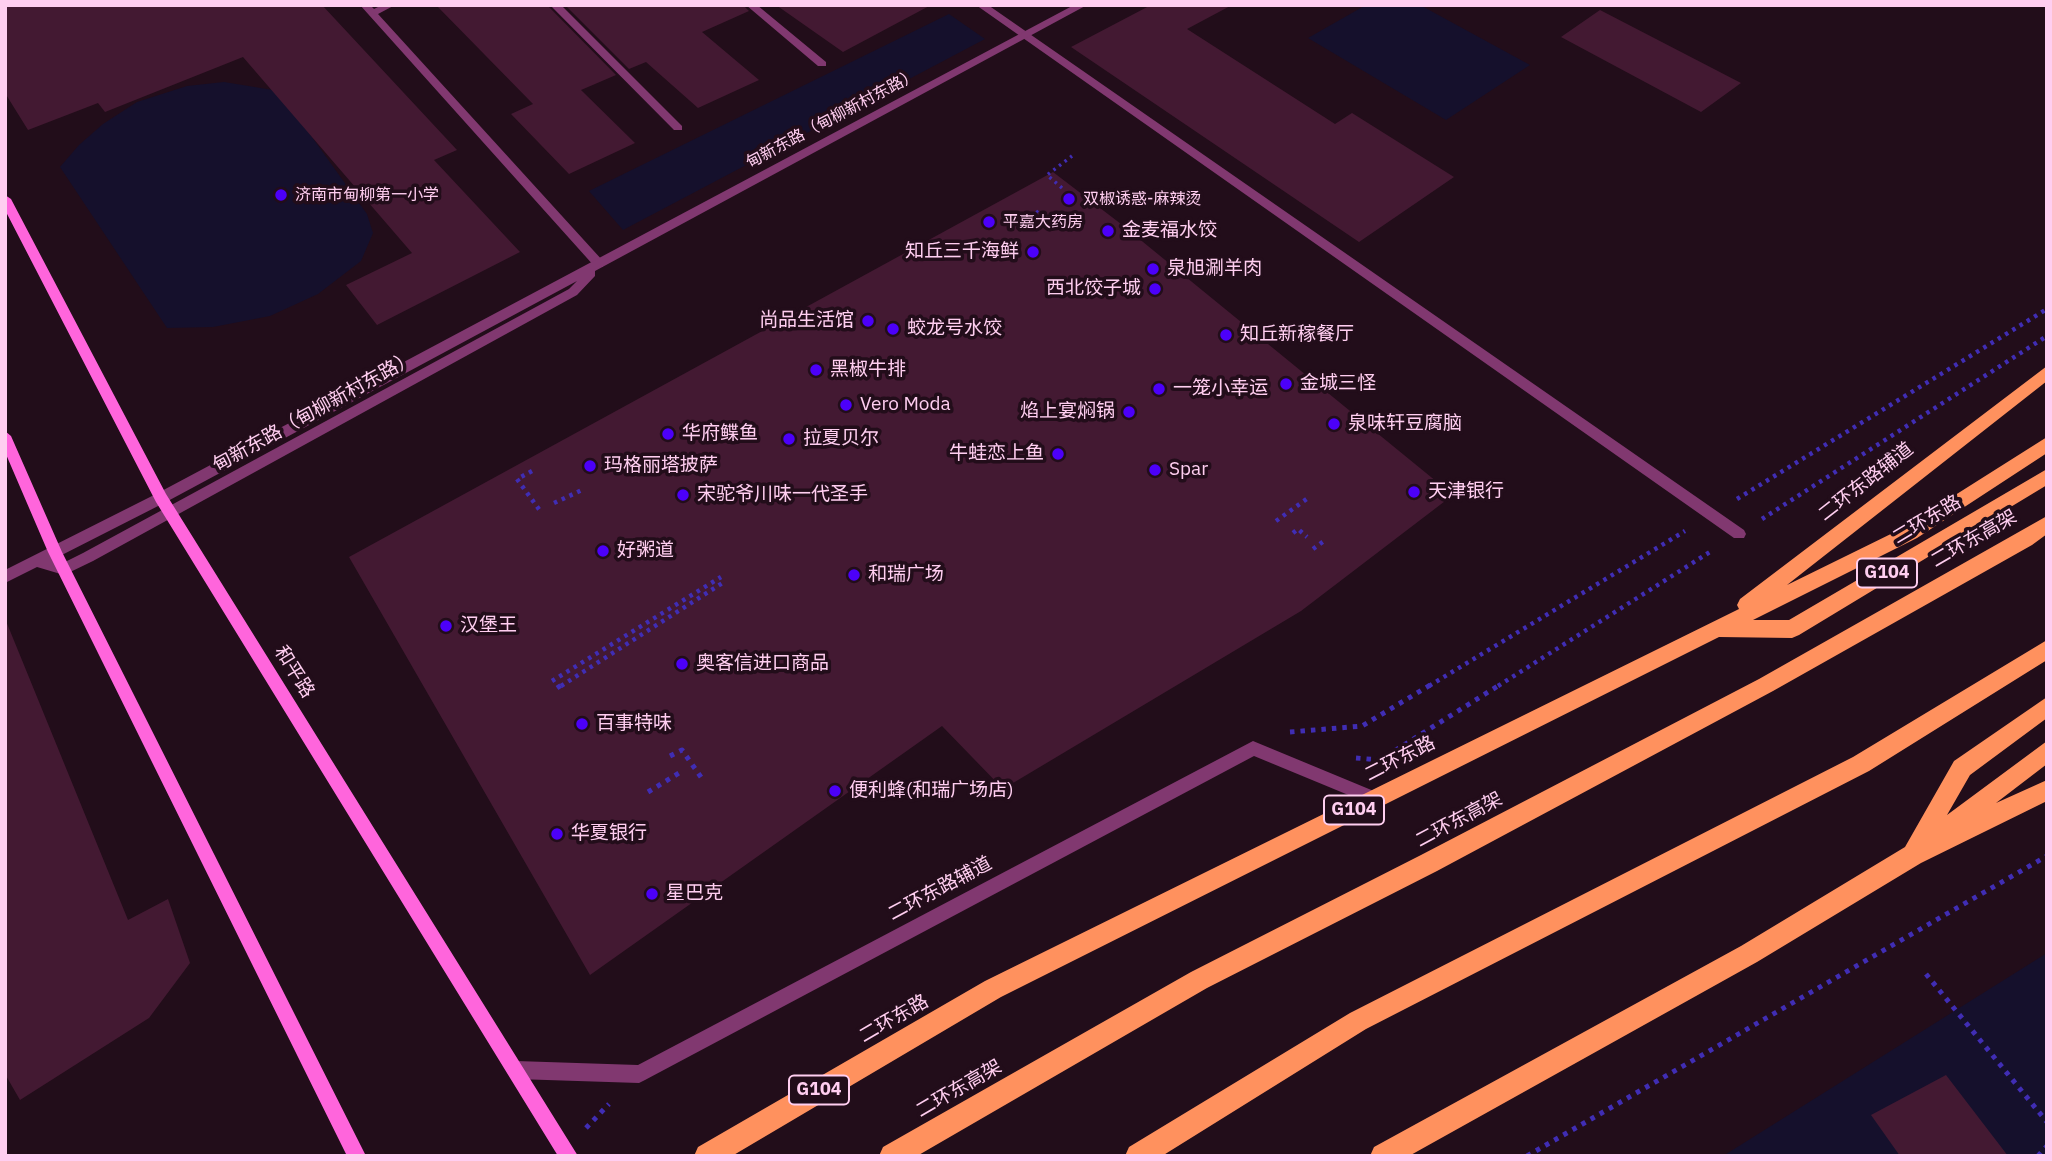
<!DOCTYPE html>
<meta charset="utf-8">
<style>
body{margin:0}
#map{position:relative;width:2052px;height:1161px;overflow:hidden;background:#220d1a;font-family:"IBM Plex Sans",sans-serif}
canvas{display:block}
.frame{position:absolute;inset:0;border:7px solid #ffcef0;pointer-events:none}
</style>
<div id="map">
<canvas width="2052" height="1161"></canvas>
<div class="frame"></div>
</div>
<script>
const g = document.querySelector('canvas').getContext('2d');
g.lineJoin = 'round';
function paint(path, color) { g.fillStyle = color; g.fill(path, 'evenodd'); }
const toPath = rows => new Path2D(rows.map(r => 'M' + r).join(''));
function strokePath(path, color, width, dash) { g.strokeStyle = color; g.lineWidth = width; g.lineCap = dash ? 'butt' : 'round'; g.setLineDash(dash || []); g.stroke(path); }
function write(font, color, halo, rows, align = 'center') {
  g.font = font + ' "IBM Plex Sans","Noto Sans SC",sans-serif'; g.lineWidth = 7; g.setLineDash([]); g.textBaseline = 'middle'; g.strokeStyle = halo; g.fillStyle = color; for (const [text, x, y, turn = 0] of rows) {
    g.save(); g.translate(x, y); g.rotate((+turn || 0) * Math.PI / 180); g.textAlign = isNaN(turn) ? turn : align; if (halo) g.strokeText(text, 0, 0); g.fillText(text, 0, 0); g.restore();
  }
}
paint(toPath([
 [1366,5,1420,5,1530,65,1446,120,1308,38],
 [949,14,985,39,623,230,589,191],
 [224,82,279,91,367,214,373,233,361,261,318,294,270,316,213,327,167,328,60,167,79,145,103,124,137,102,187,86],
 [2047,953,2047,1156,1723,1156]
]), '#15102c');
paint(toPath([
 [5,5,322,5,457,150,434,160,520,252,377,325,346,285,412,253,243,57,105,112,98,103,28,130,5,93],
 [436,5,547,5,616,75,581,90,635,143,569,174,511,114,533,104],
 [565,5,743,5,749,11,702,32,759,80,698,108,646,62,629,69],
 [776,5,931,5,843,52],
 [1151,5,1232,5,1187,29,1335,124,1352,113,1454,177,1359,242,1071,47],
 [1600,10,1741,83,1701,112,1561,37],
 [1053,172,1121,224,1453,495,1301,611,1003,789,942,726,590,975,349,557],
 [6,621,128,920,168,899,190,963,149,1018,20,1100,5,1074],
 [1946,1075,2008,1156,1900,1156,1871,1115]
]), '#431932');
strokePath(toPath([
 [1062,188,1047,175,1072,156],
 [1036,211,1053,226]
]), '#402db4', 3.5, [2.5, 4.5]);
strokePath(toPath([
 [532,471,517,479,541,512],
 [1737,499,2047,309],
 [554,503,582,490],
 [1762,519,2047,336],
 [1276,521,1308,498],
 [1293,533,1298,529,1307,537],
 [1313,549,1324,541],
 [552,681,721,577],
 [561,686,724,582],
 [1429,686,1685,531],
 [1498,686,1713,550]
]), '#402db4', 4.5, [3.5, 5]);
strokePath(toPath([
 [557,688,563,684],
 [1290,732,1362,726,1432,684],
 [670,756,682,750,703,780],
 [1356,758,1380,760,1501,684],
 [648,792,679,773],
 [1926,974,2047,1122],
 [586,1128,609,1104],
 [1527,1156,2047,856],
 [2038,1156,2047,1146]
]), '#402db4', 5, [4.5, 6]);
paint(toPath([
 [550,5,561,5,682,126,682,130,674,130,550,5],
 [746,5,757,5,826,62,826,66,818,66,746,5],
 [1253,741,1381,794,1383,799,1381,804,1375,806,1254,756,645,1080,639,1083,516,1079,510,1076,507,1070,510,1064,516,1061,638,1065,1253,741]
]), '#813870');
paint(toPath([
 [360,5,370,5,374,9,382,5,395,5,378,14,603,261,603,267,595,267,360,5],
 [976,5,988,5,1744,530,1746,534,1744,538,1734,538,976,5]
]), '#813870');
paint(toPath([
 [1074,5,1087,5,595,271,595,276,577,295,93,561,64,575,37,567,5,583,5,570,156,494,1074,5],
 [577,281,569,289,83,553,63,563,52,560,166,502,577,281]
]), '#813870');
paint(toPath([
 [5,195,11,199,166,494,578,1156,558,1156,156,502,5,210,5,195],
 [5,431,11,436,62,552,366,1156,347,1156,48,552,5,452,5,431]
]), '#ff65dc');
paint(toPath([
 [2047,366,2047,381,1787,585,1903,528,2047,437,2047,453,1917,538,1753,620,1789,620,2047,469,2047,485,1799,635,1792,638,1719,637,1001,997,732,1156,694,1156,698,1147,985,981,1739,609,1737,605,1740,599,2047,366],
 [2047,516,2047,534,2032,545,1773,691,1437,871,1207,988,917,1156,879,1156,883,1147,1191,972,1421,855,1759,679,2047,516],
 [2047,640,2047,660,1869,771,1366,1029,1162,1156,1125,1156,1129,1147,1350,1013,1853,757,2047,640],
 [2047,697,2047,718,1970,775,1947,815,2047,741,2047,764,1996,803,2047,780,2047,801,1921,863,1757,962,1409,1156,1370,1156,1374,1147,1741,946,1905,847,1954,761,2047,697]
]), '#ff915e');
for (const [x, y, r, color] of [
 [281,195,7,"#4c00f9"],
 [1069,199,7,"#4c00f9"],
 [989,222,7,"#4c00f9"],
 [1108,231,7,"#4c00f9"],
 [1033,252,7,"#4c00f9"],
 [1153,269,7,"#4c00f9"],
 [1155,289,7,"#4c00f9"],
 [868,321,7,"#4c00f9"],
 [893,329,7,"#4c00f9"],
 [1226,335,7,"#4c00f9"],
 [816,370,7,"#4c00f9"],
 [1286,384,7,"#4c00f9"],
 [1159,389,7,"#4c00f9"],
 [846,405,7,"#4c00f9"],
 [1129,412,7,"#4c00f9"],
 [1334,424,7,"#4c00f9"],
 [668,434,7,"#4c00f9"],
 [789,439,7,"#4c00f9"],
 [1058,454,7,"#4c00f9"],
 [590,466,7,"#4c00f9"],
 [1155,470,7,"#4c00f9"],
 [1414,492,7,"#4c00f9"],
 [683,495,7,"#4c00f9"],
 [603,551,7,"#4c00f9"],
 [854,575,7,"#4c00f9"],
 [446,626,7,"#4c00f9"],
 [682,664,7,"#4c00f9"],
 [582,724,7,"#4c00f9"],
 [835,791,7,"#4c00f9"],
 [557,834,7,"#4c00f9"],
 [652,894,7,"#4c00f9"]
]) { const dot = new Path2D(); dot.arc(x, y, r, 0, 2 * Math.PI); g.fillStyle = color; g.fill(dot); strokePath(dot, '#220d1a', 2.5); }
write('16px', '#ffcef0', '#220d1a', [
 ["甸新东路（甸柳新村东路）",832,119,-28]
]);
write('16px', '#ffcef0', '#220d1a', [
 ["济南市甸柳第一小学",295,195],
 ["双椒诱惑-麻辣烫",1083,199],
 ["平嘉大药房",1003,222]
], 'left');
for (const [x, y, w] of [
 [1887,573,60],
 [1354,810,60],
 [819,1090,60]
]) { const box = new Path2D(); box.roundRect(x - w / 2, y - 14.5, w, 29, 5); g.fillStyle = '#220d1a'; g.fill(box); strokePath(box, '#ffcef0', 2); }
write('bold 18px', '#ffcef0', null, [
 ["G104",1887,573],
 ["G104",1354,810],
 ["G104",819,1090]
]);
write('19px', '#ffcef0', '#220d1a', [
 ["金麦福水饺",1122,231],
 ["知丘三千海鲜",1019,252,"right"],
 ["泉旭涮羊肉",1167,269],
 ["西北饺子城",1141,289,"right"],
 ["尚品生活馆",854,321,"right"],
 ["蛟龙号水饺",907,329],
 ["知丘新稼餐厅",1240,335],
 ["黑椒牛排",830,370],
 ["金城三怪",1300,384],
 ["一笼小幸运",1173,389],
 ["Vero Moda",860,405],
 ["焰上宴焖锅",1115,412,"right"],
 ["泉味轩豆腐脑",1348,424],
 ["华府鲽鱼",682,434],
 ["拉夏贝尔",803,439],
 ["牛蛙恋上鱼",1044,454,"right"],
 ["玛格丽塔披萨",604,466],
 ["Spar",1169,470],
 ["天津银行",1428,492],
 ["宋驼爷川味一代圣手",697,495],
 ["好粥道",617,551],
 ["和瑞广场",868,575],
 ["汉堡王",460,626],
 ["奥客信进口商品",696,664],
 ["百事特味",596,724],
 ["便利蜂(和瑞广场店)",849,791],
 ["华夏银行",571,834],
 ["星巴克",666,894]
], 'left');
write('19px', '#ffcef0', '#220d1a', [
 ["甸新东路（甸柳新村东路）",314,412,-29],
 ["二环东路辅道",1866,482,-38],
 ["二环东路",1927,520,-31],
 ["二环东高架",1974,539,-30],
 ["和平路",294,672,58],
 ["二环东路",1400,759,-27],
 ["二环东高架",1459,820,-28],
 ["二环东路辅道",940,889,-28],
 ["二环东路",894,1019,-30],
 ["二环东高架",959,1089,-30]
]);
</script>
